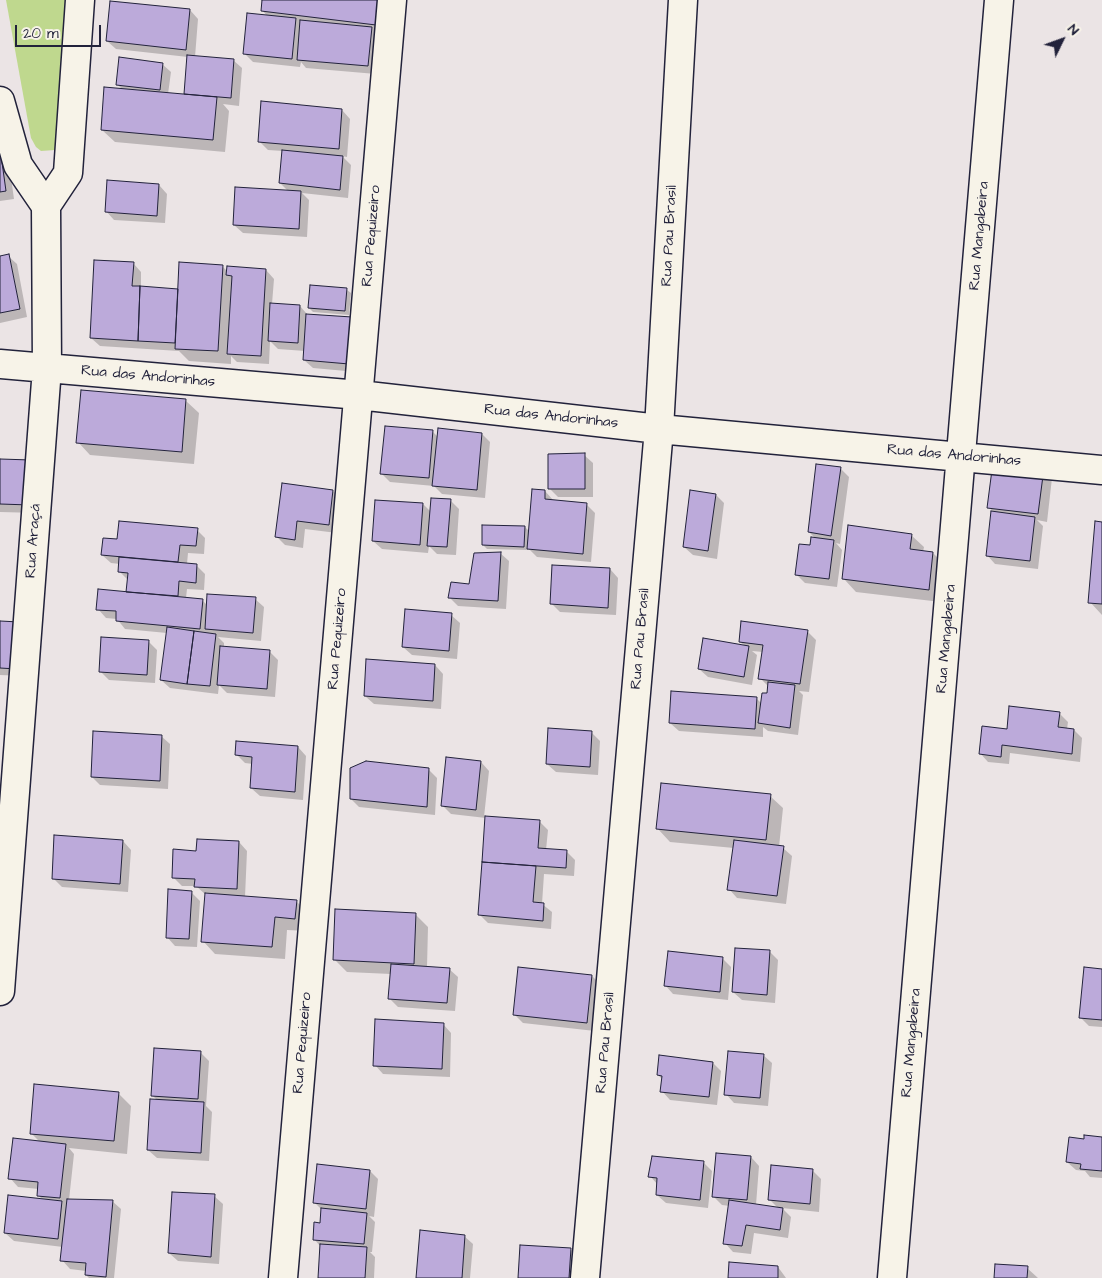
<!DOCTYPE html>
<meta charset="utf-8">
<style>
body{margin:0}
#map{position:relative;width:1102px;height:1278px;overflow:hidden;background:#ebe4e5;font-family:"Architects Daughter",sans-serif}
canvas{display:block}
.north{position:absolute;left:1037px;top:15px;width:50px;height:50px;-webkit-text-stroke:4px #f7f3e8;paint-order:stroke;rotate:48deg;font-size:14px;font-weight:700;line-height:20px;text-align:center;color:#22223b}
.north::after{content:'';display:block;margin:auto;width:18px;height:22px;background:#22223b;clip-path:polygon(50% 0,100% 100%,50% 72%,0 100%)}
.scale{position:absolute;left:15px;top:25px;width:86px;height:22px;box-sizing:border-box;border:2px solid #22223b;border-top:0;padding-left:6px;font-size:15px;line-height:18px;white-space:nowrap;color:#22223b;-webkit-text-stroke:4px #f7f3e8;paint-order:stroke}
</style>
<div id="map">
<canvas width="1102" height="1278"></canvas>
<div class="north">N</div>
<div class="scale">20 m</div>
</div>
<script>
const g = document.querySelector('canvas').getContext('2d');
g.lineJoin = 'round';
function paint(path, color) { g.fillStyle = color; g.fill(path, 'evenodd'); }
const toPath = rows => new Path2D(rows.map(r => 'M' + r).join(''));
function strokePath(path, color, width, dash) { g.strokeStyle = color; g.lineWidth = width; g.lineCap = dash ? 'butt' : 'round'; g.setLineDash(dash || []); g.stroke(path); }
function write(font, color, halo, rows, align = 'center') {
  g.font = font + ' "Architects Daughter",sans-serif'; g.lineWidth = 4.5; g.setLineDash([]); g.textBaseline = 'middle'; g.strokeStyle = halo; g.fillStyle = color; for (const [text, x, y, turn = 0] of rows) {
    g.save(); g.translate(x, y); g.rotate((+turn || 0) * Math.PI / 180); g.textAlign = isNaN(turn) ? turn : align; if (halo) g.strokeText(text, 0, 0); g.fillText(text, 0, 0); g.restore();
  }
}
paint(toPath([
 [6,0,69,0,59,145,55,150,41,151,36,147,31,138]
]), '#bfd88e');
paint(toPath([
 [263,0,392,0,376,74,306,68,301,62,300,67,253,62,245,54,268,17,262,10],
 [190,10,198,19,195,57,233,60,242,68,239,106,223,104,229,111,225,152,115,142,102,130,123,90,118,85,162,64,171,72,168,94,187,96,185,93,188,57,116,49,107,41],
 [342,110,350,119,347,157,342,156,351,165,348,198,302,193,309,200,307,237,243,233,234,225,288,191,280,183,283,151,268,150,259,141],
 [0,148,8,156,14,199,0,201],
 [159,185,167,194,165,223,114,220,106,211],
 [8,256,17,264,27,317,0,323,0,257],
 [133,263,141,272,141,287,177,290,222,266,228,272,266,270,274,279,272,304,300,306,357,372,313,368,304,360,305,351,278,349,270,341,269,364,237,362,231,356,231,364,189,361,179,351,100,346,91,338],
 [347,290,351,293,349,315,313,312,309,308],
 [186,401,199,413,194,464,90,455,78,442],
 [432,431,438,437,482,434,490,442,485,498,442,494,434,486,390,482,382,474],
 [584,455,593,463,593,497,558,497,550,489],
 [0,460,38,513,0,512],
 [994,464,1052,478,1047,522,1037,520,1043,526,1038,569,995,564,987,555,994,513,989,507],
 [840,468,849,477,840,544,836,543,842,550,837,587,805,583,796,574,815,538,809,532],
 [333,491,341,499,337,533,305,529,303,548,285,545,277,537],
 [545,491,553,500,587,505,595,513,591,562,537,557,528,548,528,550,487,549,483,545,525,527,530,532],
 [716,495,724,503,717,559,693,555,684,547],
 [450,500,459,509,456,555,437,554,429,546,428,553,382,549,373,541,423,504,431,512],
 [1102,523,1102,615,1090,602],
 [197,530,205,538,204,554,188,553,187,564,196,565,205,574,204,590,187,589,186,598,202,600,208,606,255,599,264,607,261,641,218,637,224,643,224,648,269,651,278,660,275,697,227,693,219,685,218,694,170,688,161,680,167,633,125,629,117,619,106,618,98,609,127,593,128,580,119,571,120,564,111,563,102,555,118,540],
 [911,535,924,547,923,552,933,553,946,566,941,602,856,592,844,579],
 [500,553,509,561,506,609,458,606,450,598,470,586],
 [610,569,618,578,616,615,560,612,552,604],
 [451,615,460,623,457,659,412,655,403,647],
 [0,622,25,676,0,675],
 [807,631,816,640,809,692,799,691,803,695,798,735,768,731,763,727,763,737,679,731,670,723,756,698,762,704,769,687,760,678,763,652,752,651,757,655,752,685,708,677,699,669,745,646,740,642],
 [148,641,157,650,155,683,109,680,100,671],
 [435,665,443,674,441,709,374,704,365,696],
 [1059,713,1068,722,1067,729,1074,730,1082,738,1080,762,1010,753,1009,764,988,762,980,753,1008,730],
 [591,732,600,741,598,775,556,772,547,764],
 [161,736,170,744,168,789,100,785,92,777],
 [298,747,306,756,303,800,260,796,251,788,253,764,245,763,237,755],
 [481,762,489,771,484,817,539,821,548,830,546,850,567,852,575,860,574,876,544,874,542,904,552,912,551,929,488,923,479,914,486,818,451,814,443,806],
 [429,770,437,778,435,815,359,807,351,799],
 [770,796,783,808,779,847,783,848,792,856,786,904,737,898,729,889,734,848,670,842,658,829],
 [123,841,131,850,128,892,62,887,53,878],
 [239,842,247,851,245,897,296,901,309,914,308,931,287,930,285,959,215,954,203,941,206,895,196,886,182,886,173,877,197,852],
 [191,892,200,901,197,947,175,946,167,937],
 [416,915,428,927,427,967,449,969,458,977,455,1011,398,1007,389,998,391,974,347,972,334,959],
 [736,949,770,952,778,960,775,1003,742,1000,733,992],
 [669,952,723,959,731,967,728,1000,673,994,665,985],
 [1102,970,1102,1027,1089,1026,1080,1017],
 [592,976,600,984,595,1031,523,1023,514,1014],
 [443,1024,451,1033,450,1077,383,1074,375,1065],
 [200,1052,209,1061,206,1106,212,1112,209,1161,157,1158,148,1150,158,1101,153,1096],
 [763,1055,772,1063,768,1106,734,1103,726,1094],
 [713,1063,721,1071,717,1105,670,1100,662,1091,663,1080,658,1075],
 [118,1093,131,1106,127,1154,69,1148,74,1154,69,1200,112,1201,121,1209,114,1278,89,1278,86,1275,86,1271,70,1269,62,1260,63,1247,14,1241,5,1233,43,1200,38,1195,39,1189,18,1187,10,1178,40,1142,31,1133],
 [1102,1138,1102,1178,1090,1177,1085,1171,1076,1170,1067,1162,1085,1140],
 [751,1157,759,1166,756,1205,778,1208,770,1200,813,1171,821,1179,819,1212,782,1208,791,1217,788,1238,754,1233,751,1254,733,1252,725,1243,730,1206,722,1205,713,1196],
 [703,1162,712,1171,708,1208,666,1203,657,1195,658,1185,650,1176],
 [370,1171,378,1179,374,1217,369,1216,375,1222,372,1252,370,1252,375,1257,374,1278,319,1278,321,1247,314,1239,321,1224,322,1210,314,1202],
 [214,1196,223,1204,219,1264,178,1261,169,1253],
 [464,1236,473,1244,470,1278,417,1278],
 [570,1249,579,1257,578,1278,519,1278],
 [778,1267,786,1278,730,1278],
 [1027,1268,1038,1278,995,1278]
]), '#0003');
const building = toPath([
 [262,0,378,0,376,25,261,11,262,0],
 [110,1,190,9,186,50,106,41,110,1],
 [247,13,296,18,292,59,243,54,247,13],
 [300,20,372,27,368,66,297,60,300,20],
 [187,55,234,59,231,98,184,94,187,55],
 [119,57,163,63,160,90,116,85,119,57],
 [104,87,217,97,213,140,101,130,104,87],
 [261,101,342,109,339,149,258,142,261,101],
 [0,148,6,191,0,192,0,148],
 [282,150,343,156,340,190,279,183,282,150],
 [107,180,159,184,157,216,105,212,107,180],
 [235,187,301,191,299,229,233,225,235,187],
 [9,254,20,309,0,313,0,256,9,254],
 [94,260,134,262,132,286,140,286,138,341,90,338,94,260],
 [179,262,223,265,218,351,175,349,179,262],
 [227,266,266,269,261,356,227,354,232,276,226,275,227,266],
 [310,285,347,288,345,311,308,308,310,285],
 [140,286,178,289,175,343,138,341,140,286],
 [270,303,300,305,298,343,268,341,270,303],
 [306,314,352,317,349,364,303,360,306,314],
 [81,390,186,399,182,452,76,443,81,390],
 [385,426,433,430,429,478,380,474,385,426],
 [438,428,482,433,477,490,432,486,438,428],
 [585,453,585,489,548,489,548,454,585,453],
 [0,459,31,460,30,505,0,504,0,459],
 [993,462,1044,468,1038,514,987,508,993,462],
 [816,464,841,467,831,536,808,532,816,464],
 [282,483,333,490,329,525,297,521,295,540,275,537,282,483],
 [532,489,545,490,545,499,587,503,583,554,527,549,532,489],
 [690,490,716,494,708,551,683,547,690,490],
 [431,498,451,499,447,547,427,546,431,498],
 [375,500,423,503,420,545,372,541,375,500],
 [991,511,1035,517,1030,561,986,556,991,511],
 [119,521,198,528,196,546,180,545,178,562,101,555,103,538,117,539,119,521],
 [1095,521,1102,522,1102,604,1088,603,1095,521],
 [482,525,525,526,524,547,482,545,482,525],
 [848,525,912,534,910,549,933,552,929,590,842,579,848,525],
 [811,537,834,540,829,579,795,575,799,544,810,545,811,537],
 [501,552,498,601,448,598,451,582,469,584,474,553,501,552],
 [119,557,197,564,196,583,179,581,178,596,126,592,128,573,118,572,119,557],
 [552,565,610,568,608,608,550,604,552,565],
 [98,589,203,599,200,629,116,621,116,611,96,610,98,589],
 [207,594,256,597,253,633,205,629,207,594],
 [405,609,452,613,449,651,402,647,405,609],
 [0,621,19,622,17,669,0,668,0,621],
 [741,621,808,630,800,684,758,679,763,645,739,642,741,621],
 [167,627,194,631,187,684,160,680,167,627],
 [194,631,216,634,210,686,187,684,194,631],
 [101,637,149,640,147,675,99,672,101,637],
 [703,638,749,646,744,677,698,669,703,638],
 [220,646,270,650,267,689,217,685,220,646],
 [366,659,435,664,433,701,364,696,366,659],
 [768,682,795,685,790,728,758,723,762,693,767,693,768,682],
 [671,691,757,697,755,729,669,723,671,691],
 [1009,706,1060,712,1058,727,1074,729,1072,754,1002,745,1001,757,979,754,982,726,1007,729,1009,706],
 [548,728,592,731,590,767,546,764,548,728],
 [93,731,162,735,160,781,91,777,93,731],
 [236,741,298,746,295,792,250,788,252,757,235,755,236,741],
 [446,757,481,761,476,810,441,806,446,757],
 [366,761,429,768,427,807,350,799,350,768,366,761],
 [661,783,771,794,766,840,656,829,661,783],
 [485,816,540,820,538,848,567,850,566,868,482,862,485,816],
 [54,835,123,840,120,884,52,879,54,835],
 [197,839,239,841,237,889,194,887,195,879,172,878,173,849,196,851,197,839],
 [734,840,784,846,777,896,727,890,734,840],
 [482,862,536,866,533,902,544,903,543,921,478,915,482,862],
 [168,889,192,891,189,939,166,938,168,889],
 [205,893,297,900,295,919,275,917,272,947,201,942,205,893],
 [335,909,416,913,414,964,333,960,335,909],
 [735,948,770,950,767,995,732,992,735,948],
 [668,951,723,957,720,992,664,986,668,951],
 [391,964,450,968,447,1003,388,999,391,964],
 [518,967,592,975,587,1023,513,1015,518,967],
 [1084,967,1102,969,1102,1020,1079,1018,1084,967],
 [375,1019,444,1023,442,1069,373,1066,375,1019],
 [154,1048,201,1051,198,1099,151,1096,154,1048],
 [728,1051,764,1054,760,1098,724,1095,728,1051],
 [659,1055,713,1062,709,1097,660,1092,662,1076,657,1075,659,1055],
 [34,1084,119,1092,114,1141,30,1134,34,1084],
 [150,1099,204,1102,201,1153,147,1150,150,1099],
 [1084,1135,1102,1137,1102,1171,1080,1169,1081,1164,1066,1162,1069,1137,1084,1139,1084,1135],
 [13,1138,66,1144,60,1198,37,1196,38,1182,8,1179,13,1138],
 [716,1153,751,1156,747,1200,712,1197,716,1153],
 [652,1156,704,1161,700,1200,656,1195,657,1178,648,1177,652,1156],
 [317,1164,370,1170,366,1209,313,1203,317,1164],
 [771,1165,813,1169,810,1204,768,1200,771,1165],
 [172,1192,215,1194,211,1257,168,1253,172,1192],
 [8,1195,62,1201,58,1239,4,1233,8,1195],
 [67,1199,113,1200,106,1277,85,1275,86,1263,60,1261,67,1199],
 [729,1200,783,1208,780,1230,746,1225,742,1246,723,1244,729,1200],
 [321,1208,367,1213,364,1244,313,1240,314,1222,320,1223,321,1208],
 [420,1230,465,1235,462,1278,416,1278,420,1230],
 [320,1244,367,1247,365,1278,318,1278,320,1244],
 [520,1245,571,1248,569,1278,518,1278,520,1245],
 [729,1262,778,1266,778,1278,728,1278,729,1262],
 [995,1264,1028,1266,1027,1278,994,1278,995,1264]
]);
paint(building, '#bcaada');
strokePath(building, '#22223b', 1);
const minor = toPath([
 [0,101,18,165,46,206,47,368,0,991],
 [46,206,68,173,80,0],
 [0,364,359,395,659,429,1102,470],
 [283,1278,392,0],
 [585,1278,659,429,683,0],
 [892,1278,999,0]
]);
strokePath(minor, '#22223b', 31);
strokePath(minor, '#f7f3e8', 28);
write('15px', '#22223b', '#f7f3e8', [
 ["Rua Pequizeiro",372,236,-85],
 ["Rua Pau Brasil",670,236,-87],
 ["Rua Mangabeira",980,236,-85],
 ["Rua das Andorinhas",148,377,5],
 ["Rua das Andorinhas",551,417,6],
 ["Rua das Andorinhas",954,456,5],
 ["Rua Araçá",34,541,-86],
 ["Rua Pequizeiro",338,639,-85],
 ["Rua Pau Brasil",641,639,-85],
 ["Rua Mangabeira",947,639,-85],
 ["Rua Pequizeiro",303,1043,-85],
 ["Rua Pau Brasil",606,1043,-85],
 ["Rua Mangabeira",912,1043,-85]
]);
</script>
